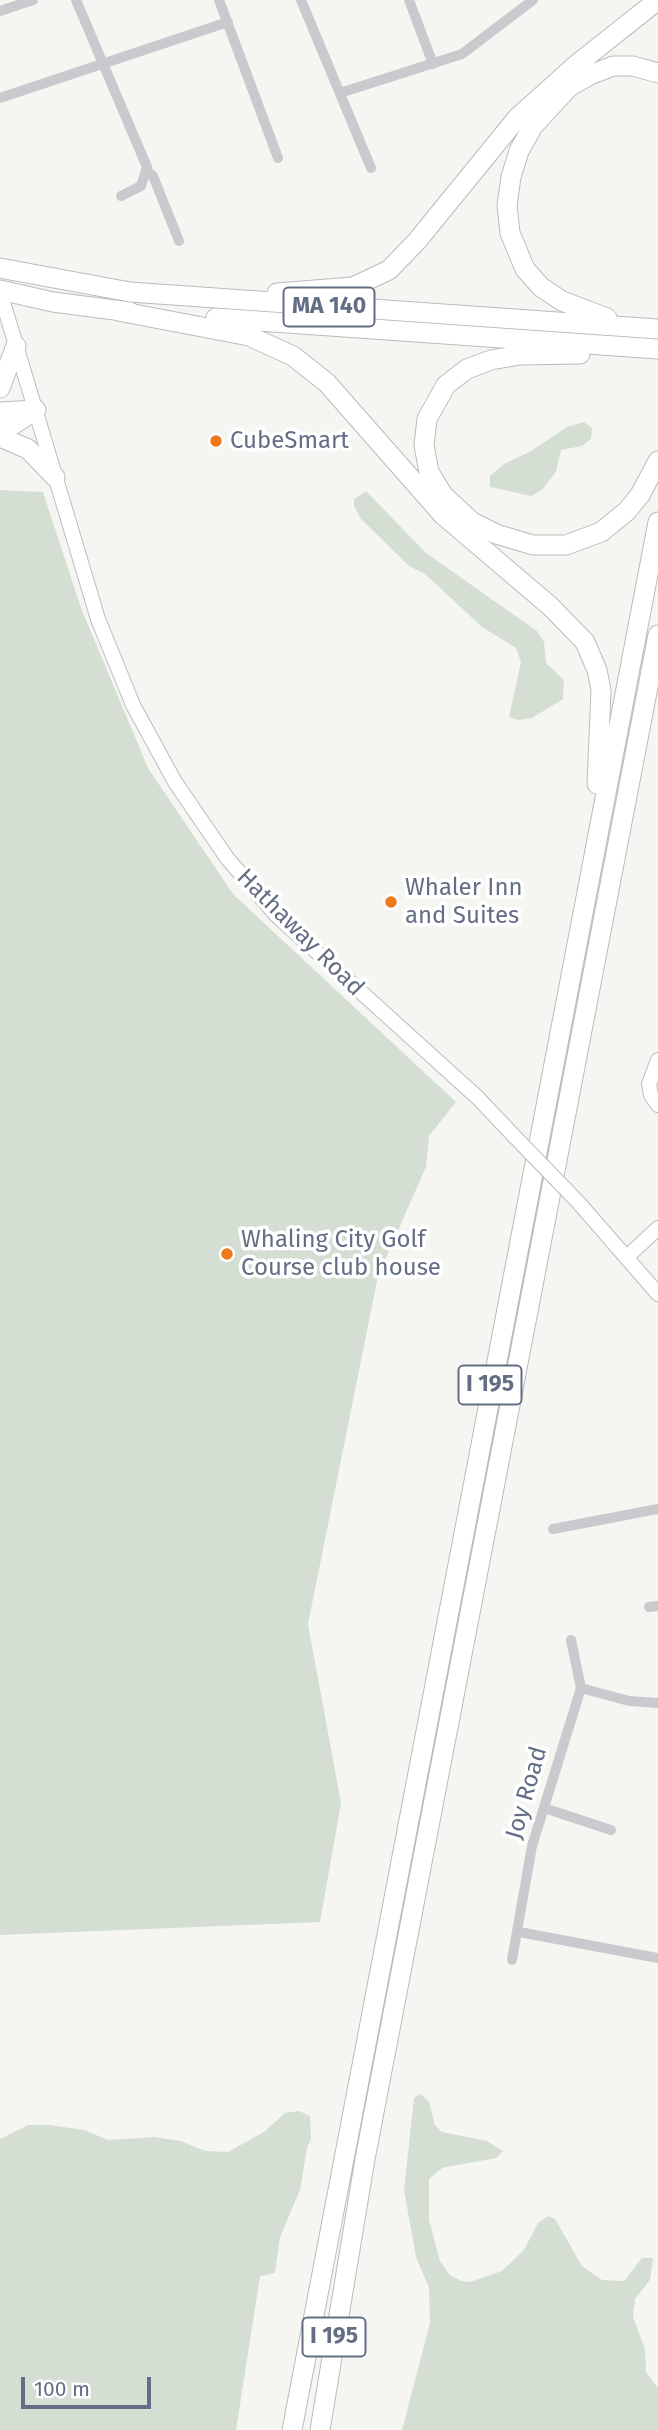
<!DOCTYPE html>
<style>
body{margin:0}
#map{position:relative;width:658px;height:2430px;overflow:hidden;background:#f5f6f2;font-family:"Fira Sans",sans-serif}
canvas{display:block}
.scale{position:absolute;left:21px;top:2377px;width:130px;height:32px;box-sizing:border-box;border:4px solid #636e85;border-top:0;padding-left:9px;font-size:21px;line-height:24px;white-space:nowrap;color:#636e85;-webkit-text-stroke:5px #fff;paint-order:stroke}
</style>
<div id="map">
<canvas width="658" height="2430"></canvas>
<div class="scale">100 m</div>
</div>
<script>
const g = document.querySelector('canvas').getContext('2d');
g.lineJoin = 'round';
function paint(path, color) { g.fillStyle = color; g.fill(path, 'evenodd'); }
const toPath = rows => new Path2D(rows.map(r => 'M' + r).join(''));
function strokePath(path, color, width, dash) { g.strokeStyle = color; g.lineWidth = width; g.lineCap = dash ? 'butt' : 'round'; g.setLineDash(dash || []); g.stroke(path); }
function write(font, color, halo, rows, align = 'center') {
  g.font = font + ' "Fira Sans",sans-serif'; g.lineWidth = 7; g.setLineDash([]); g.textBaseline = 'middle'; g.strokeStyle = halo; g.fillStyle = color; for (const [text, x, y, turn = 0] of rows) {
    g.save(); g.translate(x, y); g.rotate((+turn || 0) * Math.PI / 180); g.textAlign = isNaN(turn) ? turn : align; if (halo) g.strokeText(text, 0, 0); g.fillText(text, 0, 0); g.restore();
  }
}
paint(toPath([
 [584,422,592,428,591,439,582,446,561,450,556,472,542,490,531,496,490,487,490,476,504,464,531,451,567,427],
 [0,490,43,492,81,608,148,768,233,894,456,1102,429,1136,426,1167,378,1276,308,1624,341,1803,320,1922,0,1935],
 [366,491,426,553,537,631,544,642,546,663,564,680,563,699,532,718,518,720,509,717,521,662,516,648,482,627,425,574,409,566,361,519,354,506,354,499],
 [421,2094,429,2102,435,2125,442,2132,487,2141,503,2151,496,2158,442,2168,429,2179,429,2220,440,2261,450,2275,461,2281,470,2282,502,2271,524,2250,538,2223,548,2216,555,2219,582,2266,602,2280,624,2281,642,2258,653,2258,650,2280,635,2299,633,2317,645,2349,646,2372,658,2388,658,2430,402,2430,430,2323,429,2288,416,2257,404,2190,414,2098],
 [299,2111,310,2116,311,2139,307,2148,300,2190,280,2237,275,2273,260,2276,236,2430,0,2430,0,2139,28,2125,49,2125,84,2130,108,2140,154,2137,181,2141,205,2151,228,2152,264,2132,285,2113]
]), '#d5ded3');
const secondary = toPath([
 [0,292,98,619,133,705,175,782,227,858,276,915,478,1098,514,1136],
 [658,1060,649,1084,651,1095,658,1105],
 [578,1202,658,1294],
 [627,1257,658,1228]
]);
const motorway = toPath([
 [0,268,130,292,658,329],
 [0,290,53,302,130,312],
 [277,293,353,287,389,270,417,241,518,117,576,65,658,0],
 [118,311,249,336,293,356,327,383,443,515,550,606,585,642,597,670,601,690,597,784],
 [216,318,658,349],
 [607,318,562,301,541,287,525,269,510,233,507,205,511,177,519,151,533,126,569,87,590,75,613,66,633,66,658,73],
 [580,354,520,355,491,360,467,369,446,385,427,419,424,445,429,472,443,495,472,522,496,534,533,545,566,545,601,532,627,511,640,495,658,461],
 [0,388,16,346],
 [0,412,36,410],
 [0,433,36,410],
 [0,437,28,449,55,477],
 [292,2430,658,522],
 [320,2430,365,2159,658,635]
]);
strokePath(secondary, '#babcc2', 16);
strokePath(motorway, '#babbbf', 21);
strokePath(toPath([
 [76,0,147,167,141,186,121,196],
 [219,0,278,158],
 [301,0,371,168],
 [409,0,433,64],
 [0,11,33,0],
 [340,93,462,54,533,0],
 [0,98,228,22],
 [147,171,153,176,179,241],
 [553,1529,658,1509],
 [649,1607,658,1606],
 [581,1688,629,1701,658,1703],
 [544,1808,611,1830],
 [519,1932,658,1958],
 [512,1960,532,1846,581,1688,571,1640]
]), '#c8cace', 10);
strokePath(secondary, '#fff', 14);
strokePath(motorway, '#fff', 19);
const secondaryBridge = toPath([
 [514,1136,578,1202]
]);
strokePath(secondaryBridge, '#babcc2', 16, []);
strokePath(secondaryBridge, '#fff', 14);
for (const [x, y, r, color] of [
 [216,441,7,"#ee791a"],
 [391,902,7,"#ee791a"],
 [227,1254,7,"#ee791a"]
]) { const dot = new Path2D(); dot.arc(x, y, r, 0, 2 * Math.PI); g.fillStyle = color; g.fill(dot); strokePath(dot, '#fff', 2.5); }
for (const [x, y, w] of [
 [329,307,91],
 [490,1385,63],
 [334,2337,63]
]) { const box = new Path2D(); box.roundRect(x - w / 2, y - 19.5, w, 39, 5); g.fillStyle = '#fff'; g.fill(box); strokePath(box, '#636e85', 2); }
write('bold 23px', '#636e85', null, [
 ["MA 140",329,307],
 ["I 195",490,1385],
 ["I 195",334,2337]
]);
write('24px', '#636e85', '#fff', [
 ["CubeSmart",230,441],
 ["Whaler Inn",405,888],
 ["and Suites",405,916],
 ["Whaling City Golf",241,1240],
 ["Course club house",241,1268]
], 'left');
write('24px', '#636e85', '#fff', [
 ["Hathaway Road",300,933,45],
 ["Joy Road",527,1793,-74]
]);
</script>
